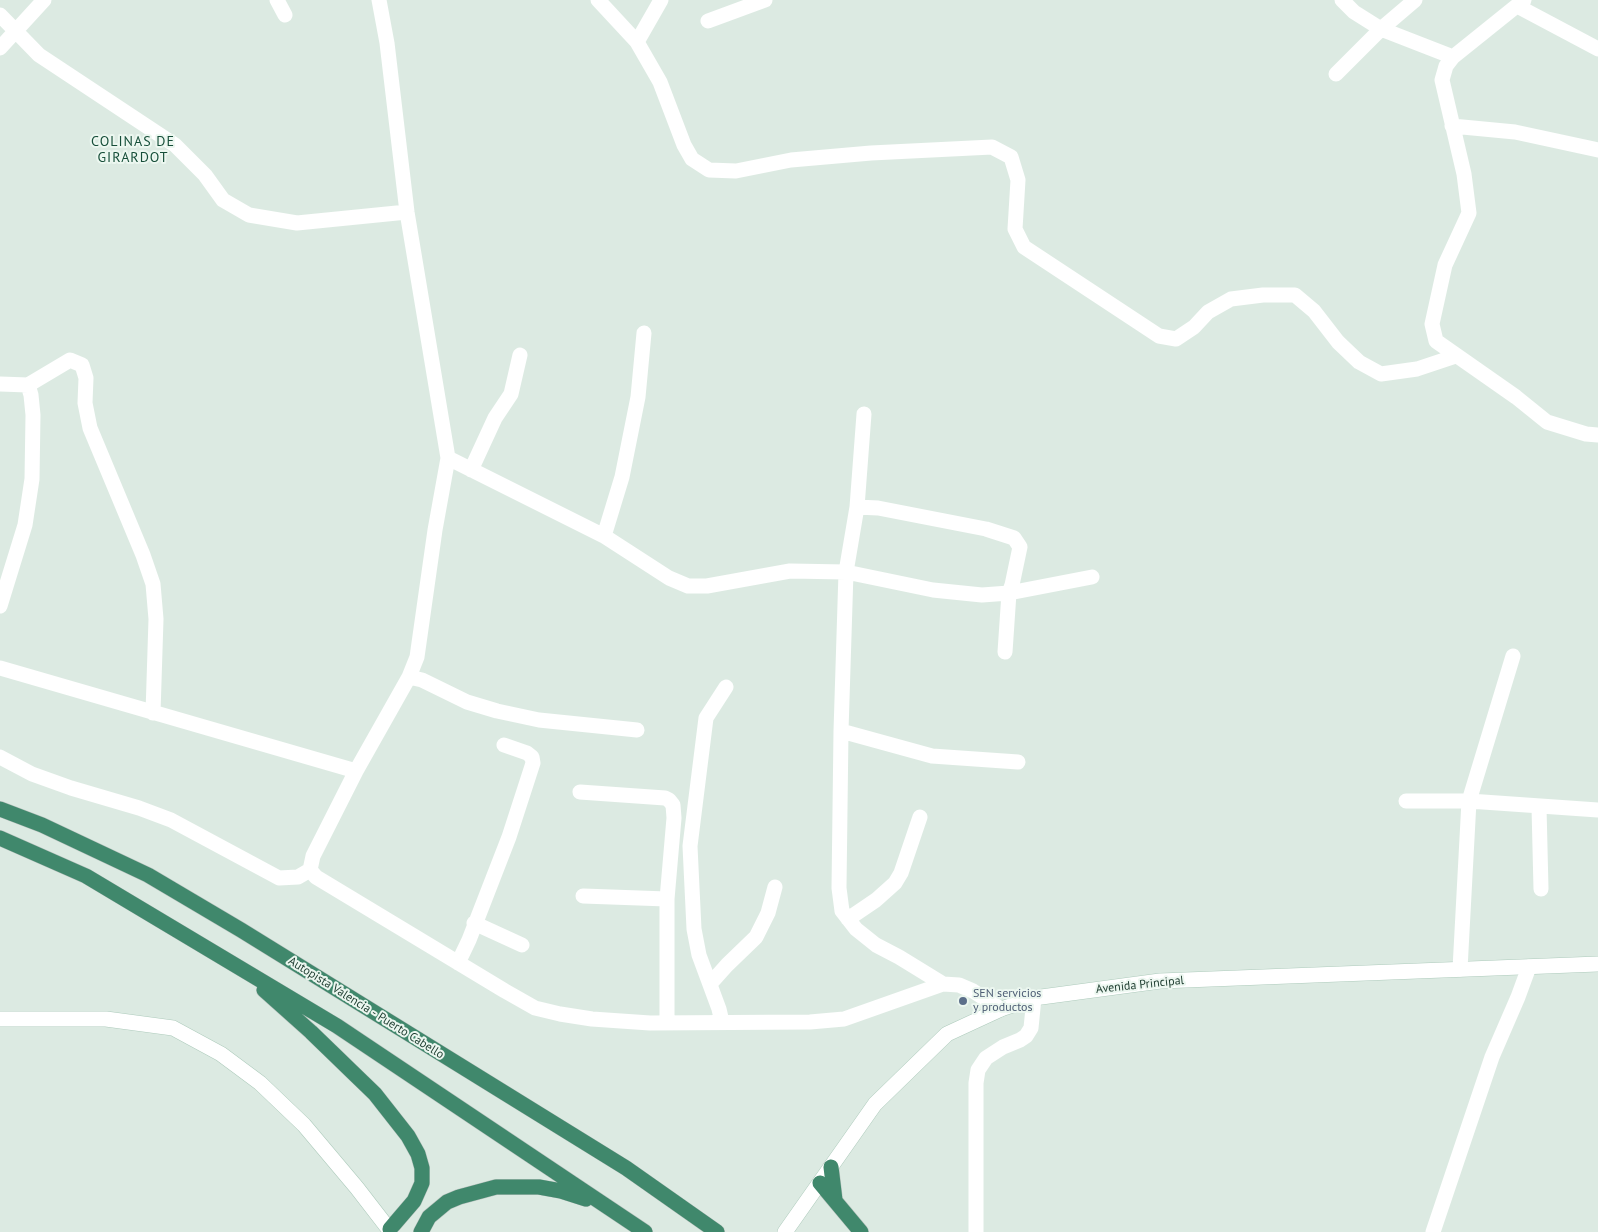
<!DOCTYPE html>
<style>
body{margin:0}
canvas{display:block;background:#dceae2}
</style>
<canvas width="1598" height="1232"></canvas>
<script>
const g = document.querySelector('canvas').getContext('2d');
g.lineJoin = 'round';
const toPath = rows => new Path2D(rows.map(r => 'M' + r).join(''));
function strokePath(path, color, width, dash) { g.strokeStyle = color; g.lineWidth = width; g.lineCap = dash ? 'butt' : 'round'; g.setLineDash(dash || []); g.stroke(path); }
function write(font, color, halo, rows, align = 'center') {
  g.font = font + ' "PT Sans",sans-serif'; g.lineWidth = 4; g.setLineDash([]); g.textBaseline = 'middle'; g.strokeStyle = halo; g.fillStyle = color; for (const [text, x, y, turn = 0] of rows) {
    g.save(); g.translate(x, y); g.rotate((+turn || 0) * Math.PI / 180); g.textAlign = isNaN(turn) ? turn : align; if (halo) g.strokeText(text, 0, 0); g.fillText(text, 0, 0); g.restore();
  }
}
const secondary = toPath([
 [0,1019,106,1019,173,1028,221,1054,260,1083,304,1125,357,1188,391,1232],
 [785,1232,875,1104,947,1034,1001,1009,1034,998,1160,981,1598,964]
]);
const trunk = toPath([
 [0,809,42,825,148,875,241,930,626,1168,717,1232],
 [0,838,86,876,337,1026,645,1232],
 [264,990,311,1032,375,1094,408,1136,418,1154,422,1168,422,1183,414,1201,390,1229],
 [831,1167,835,1200],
 [820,1183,861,1232],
 [421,1232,429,1217,447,1202,459,1197,496,1187,539,1187,561,1191,586,1199]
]);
strokePath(secondary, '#aecbbc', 16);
strokePath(trunk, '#bbc4c0', 16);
strokePath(toPath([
 [277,0,285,15],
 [379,0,387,43,407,212,448,458,435,530,417,657,409,677,356,771,313,856,310,870,316,877,505,991,535,1008,560,1014,592,1019,650,1023,810,1022,844,1019,943,984],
 [598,0,637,42,660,82,684,145,692,159,709,170,736,171,791,160,871,153,992,147,1011,157,1018,180,1015,229,1024,247,1159,336,1176,339,1194,327,1208,312,1231,299,1263,295,1295,295,1314,311,1338,342,1359,362,1381,374,1417,369,1456,356],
 [1342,0,1354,12,1381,29,1453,57],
 [1524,0,1453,57,1446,66,1442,80,1464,174,1469,213,1445,265,1432,324,1436,341,1516,397,1547,422,1586,434,1598,435],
 [1517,6,1598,49],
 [0,15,39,55,175,145,205,175,223,200,249,215,297,223,407,212],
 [708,21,765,0],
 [637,42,661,0],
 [0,48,44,0],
 [1336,74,1381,29,1415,0],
 [1452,126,1515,132,1598,150],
 [0,384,28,385,70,360,82,365,86,378,85,403,90,428,143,555,153,584,156,619,153,713],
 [864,414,857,507,846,572,841,731,839,888,842,911,856,929,876,945,899,957,943,984,959,985,973,991,1001,1009],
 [448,458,604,536,669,578,688,586,707,586,790,571,846,572,933,590,982,595,1009,593,1012,585,1020,547,1014,538,986,529,878,508,857,507],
 [471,470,495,418,511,394,520,355],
 [604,536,622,477,638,397,644,333],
 [0,606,25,525,32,479,33,415,31,395,28,385],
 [1005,652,1009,593,1092,577],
 [0,668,356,771],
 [409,677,422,680,467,702,497,711,539,720,637,730],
 [841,731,932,756,1018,762],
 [0,757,32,774,71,788,139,808,171,820,279,878,298,877,310,870],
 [580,792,665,798,669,800,673,805,674,818,667,899,667,1023],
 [1406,801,1469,801,1513,656],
 [1539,807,1541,889],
 [583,896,667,899],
 [848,919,876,900,895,883,901,873,920,817],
 [474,923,522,945],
 [458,963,469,940,509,837,533,763,532,757,527,753,504,745],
 [1460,969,1469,801,1598,810],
 [710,984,727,965,756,937,768,913,775,887],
 [722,1022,719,1009,699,955,694,929,690,846,706,718,726,687],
 [976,1232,976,1083,978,1070,986,1058,1003,1047,1020,1040,1026,1036,1031,1028,1034,998],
 [1433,1232,1492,1057,1518,997,1529,967]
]), '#fff', 15);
strokePath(secondary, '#fff', 15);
strokePath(trunk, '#40886c', 15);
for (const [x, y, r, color] of [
 [963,1001,5,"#5c6f8a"]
]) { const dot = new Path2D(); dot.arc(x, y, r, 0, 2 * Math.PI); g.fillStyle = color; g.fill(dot); strokePath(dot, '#ecf7f0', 2); }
write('12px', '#1c3b2e', '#ecf7f0', [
 ["Avenida Principal",1140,985,-6],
 ["Autopista Valencia - Puerto Cabello",366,1008,32]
]);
write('12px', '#4e5e75', '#ecf7f0', [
 ["SEN servicios",973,994],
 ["y productos",973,1008]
], 'left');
g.letterSpacing = '1px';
write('14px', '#164e39', '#ecf7f0', [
 ["COLINAS DE",133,142],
 ["GIRARDOT",133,158]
]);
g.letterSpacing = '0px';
</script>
